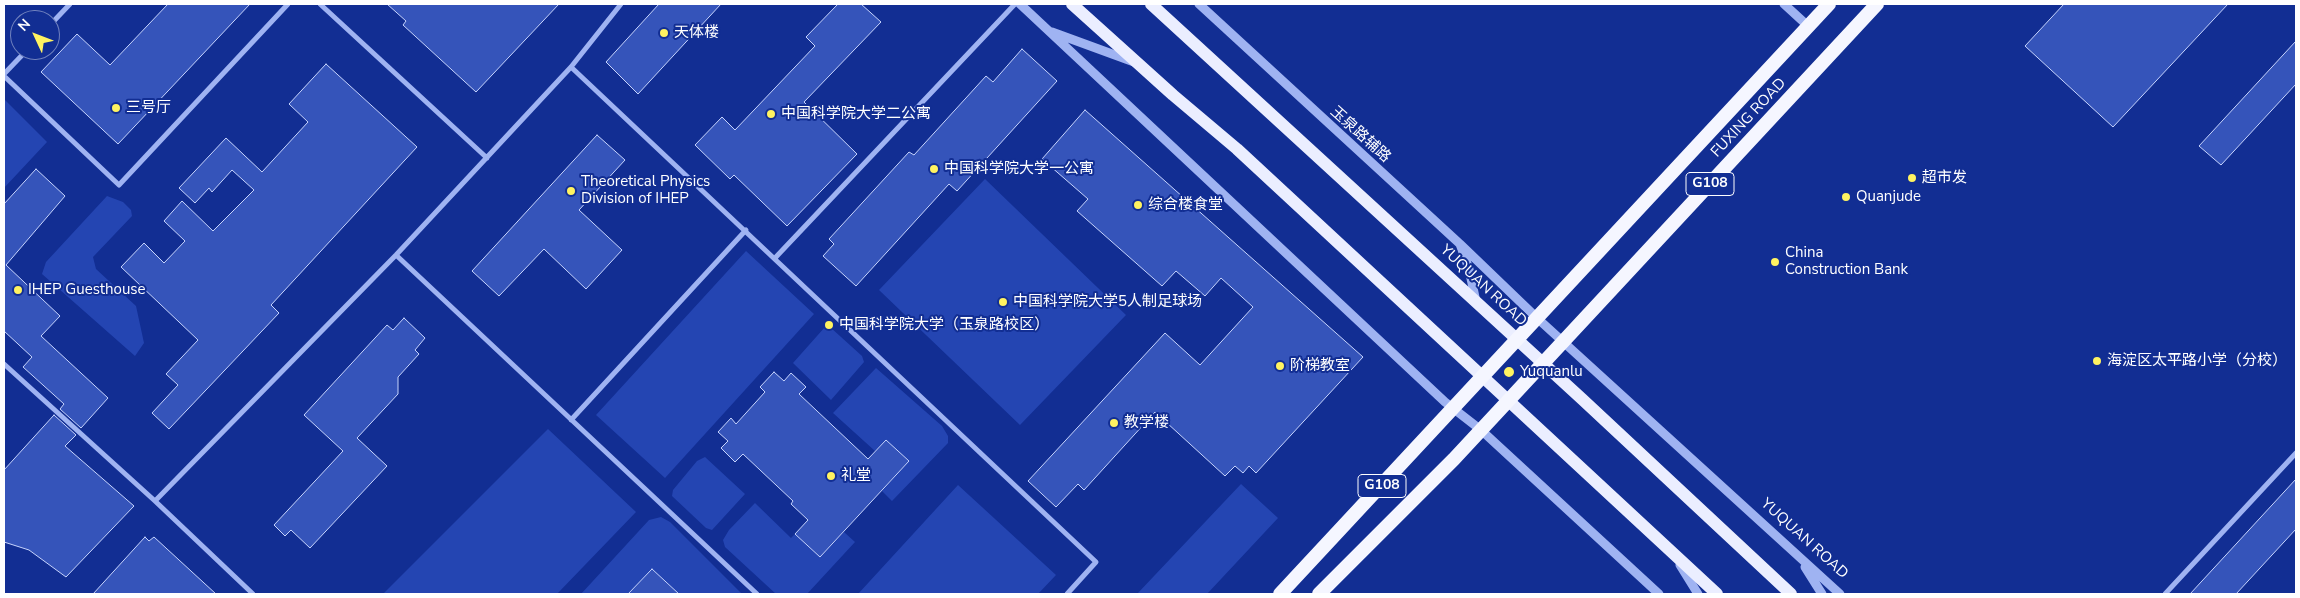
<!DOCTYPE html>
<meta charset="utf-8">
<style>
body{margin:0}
#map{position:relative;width:2300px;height:598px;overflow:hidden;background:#122e93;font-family:"Nunito Sans",sans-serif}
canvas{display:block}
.frame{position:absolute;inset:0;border:5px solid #fff;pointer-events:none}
.north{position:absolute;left:10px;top:10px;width:50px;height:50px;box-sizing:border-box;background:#122e93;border:1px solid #7182be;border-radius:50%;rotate:313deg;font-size:14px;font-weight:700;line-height:20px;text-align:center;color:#fff}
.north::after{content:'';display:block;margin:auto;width:18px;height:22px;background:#fff361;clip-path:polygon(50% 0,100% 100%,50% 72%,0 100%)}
</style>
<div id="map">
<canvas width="2300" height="598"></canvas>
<div class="frame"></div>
<div class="north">N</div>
</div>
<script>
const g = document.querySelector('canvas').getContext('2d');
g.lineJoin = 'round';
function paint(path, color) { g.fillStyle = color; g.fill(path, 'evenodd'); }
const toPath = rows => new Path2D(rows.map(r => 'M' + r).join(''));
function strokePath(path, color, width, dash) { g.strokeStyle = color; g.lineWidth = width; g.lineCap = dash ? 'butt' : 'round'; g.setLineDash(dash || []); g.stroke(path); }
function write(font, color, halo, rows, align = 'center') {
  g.font = font + ' "Nunito Sans","Noto Sans SC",sans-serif'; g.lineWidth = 4; g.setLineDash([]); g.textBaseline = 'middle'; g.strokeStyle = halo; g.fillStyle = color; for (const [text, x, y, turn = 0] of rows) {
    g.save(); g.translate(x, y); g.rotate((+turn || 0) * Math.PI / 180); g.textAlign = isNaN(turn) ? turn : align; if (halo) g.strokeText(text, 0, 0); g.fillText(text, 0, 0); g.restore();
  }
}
paint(toPath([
 [4,99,47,142,4,188],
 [985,179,1126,315,1020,425,879,290],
 [107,196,123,202,131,210,132,216,93,257,96,269,136,306,144,343,135,356,42,274,46,262],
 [746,251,814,314,665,478,596,415],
 [825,327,830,327,862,356,864,362,831,400,793,363],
 [876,368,942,426,948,436,948,443,892,501,882,491,909,461,886,440,875,451,833,413],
 [548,429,636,512,557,594,383,594],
 [705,457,745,494,712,530,706,528,672,496,673,490,697,461],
 [1241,484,1278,518,1207,594,1137,594],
 [958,485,1056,575,1038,594,858,594],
 [755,503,791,538,795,534,820,557,844,532,855,542,807,594,776,594,725,547,723,540,729,530],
 [661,517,670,522,742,594,679,594,652,569,628,594,581,594,649,520]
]), '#2445b2');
const building = toPath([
 [168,4,250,4,118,144,41,72,77,34,110,65,168,4],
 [387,4,559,4,476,92,403,25,406,21,387,4],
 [659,4,721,4,638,94,606,62,659,4],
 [838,4,861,4,881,22,804,102,857,154,787,226,734,175,730,179,695,145,722,117,735,130,815,46,806,37,838,4],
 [2064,4,2228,4,2113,127,2025,46,2064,4],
 [2296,41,2296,84,2221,165,2199,146,2296,41],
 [1022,49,1057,81,957,191,949,184,856,286,823,256,834,244,829,239,909,152,914,155,986,76,993,82,1022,49],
 [326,64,417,147,271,305,279,313,169,429,152,413,178,385,166,374,198,340,121,267,144,243,164,263,185,241,164,221,182,201,213,231,254,190,232,170,212,192,209,188,195,203,179,188,226,138,262,172,308,122,289,104,326,64],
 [1085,110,1363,357,1256,473,1249,466,1243,473,1235,466,1225,476,1155,412,1084,490,1078,484,1056,507,1028,481,1165,333,1200,365,1253,307,1221,278,1205,296,1176,271,1162,286,1077,211,1088,199,1042,159,1085,110],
 [597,135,625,160,579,210,622,250,586,289,544,249,499,296,472,271,597,135],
 [36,169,65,196,6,265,60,316,41,336,108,398,81,428,60,409,64,404,23,367,32,357,4,331,4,204,36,169],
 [404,318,425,338,415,350,419,354,398,377,398,394,357,438,387,466,310,548,291,530,285,536,274,525,343,451,304,415,387,325,393,330,404,318],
 [774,372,784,381,791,373,806,387,799,394,868,459,886,440,909,461,820,557,795,534,808,520,791,504,793,501,743,454,735,462,721,448,728,441,718,432,731,418,736,424,765,392,760,387,774,372],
 [54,415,76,435,65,446,134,506,66,577,29,550,4,542,4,470,54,415],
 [2296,479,2296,529,2236,594,2190,594,2296,479],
 [145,537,149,541,154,537,216,594,93,594,145,537],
 [652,569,679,594,628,594,652,569]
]);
paint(building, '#3554ba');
strokePath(building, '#c7d4fd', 1);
strokePath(toPath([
 [320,4,487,158],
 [50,25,70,4],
 [571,67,1096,562,1067,594],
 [4,74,27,50],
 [4,76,119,185,288,4],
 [396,255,757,594],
 [775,258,1015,4],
 [4,364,155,501,253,594],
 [571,420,746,230],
 [155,501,396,255,571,67,621,4],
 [2165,594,2296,453]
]), '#9fb3f2', 5);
strokePath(toPath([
 [1020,4,1445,402,1481,430,1659,594],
 [1199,4,1460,244,1469,269,1476,302],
 [1784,4,1808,26],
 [1052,32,1134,62],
 [1460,244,1537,318,1840,594],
 [1680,565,1698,594],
 [1805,567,1822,594]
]), '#9fb3f2', 9);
strokePath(toPath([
 [1072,4,1173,95,1237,149,1717,594],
 [1151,4,1582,399,1791,594]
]), '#ebeeff', 12);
strokePath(toPath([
 [1280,594,1829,4],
 [1319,594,1454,459,1877,4]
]), '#f5f6ff', 14);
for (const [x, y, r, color] of [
 [664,33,5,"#fff361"],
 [116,108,5,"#fff361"],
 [771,114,5,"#fff361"],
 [934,169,5,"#fff361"],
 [1912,178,5,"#fff361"],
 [571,191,5,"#fff361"],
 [1846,197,5,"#fff361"],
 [1138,205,5,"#fff361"],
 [1775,262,5,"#fff361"],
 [18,290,5,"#fff361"],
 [1003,302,5,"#fff361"],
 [829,325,5,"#fff361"],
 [2097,361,5,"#fff361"],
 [1280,366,5,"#fff361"],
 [1509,372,6,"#fff361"],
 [1114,423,5,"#fff361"],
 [831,476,5,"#fff361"]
]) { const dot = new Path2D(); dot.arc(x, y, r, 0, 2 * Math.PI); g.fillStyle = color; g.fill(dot); strokePath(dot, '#122e93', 2); }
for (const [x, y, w] of [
 [1710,184,48],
 [1382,486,48]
]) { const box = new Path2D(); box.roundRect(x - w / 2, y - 11.5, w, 23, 4); g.fillStyle = '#122e93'; g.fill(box); strokePath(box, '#fff', 1); }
write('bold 14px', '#fff', null, [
 ["G108",1710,184],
 ["G108",1382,486]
]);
write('15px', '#fff', '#122e93', [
 ["天体楼",674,33],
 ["三号厅",126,108],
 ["中国科学院大学二公寓",781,114],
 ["中国科学院大学一公寓",944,169],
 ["超市发",1922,178],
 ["Theoretical Physics",581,182],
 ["Division of IHEP",581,199],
 ["Quanjude",1856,197],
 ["综合楼食堂",1148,205],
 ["China",1785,253],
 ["Construction Bank",1785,270],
 ["IHEP Guesthouse",28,290],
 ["中国科学院大学5人制足球场",1013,302],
 ["中国科学院大学（玉泉路校区）",839,325],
 ["海淀区太平路小学（分校）",2107,361],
 ["阶梯教室",1290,366],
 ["Yuquanlu",1520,372],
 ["教学楼",1124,423],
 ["礼堂",841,476]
], 'left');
write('15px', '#fff', '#122e93', [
 ["FUXING ROAD",1749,118,-47],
 ["玉泉路辅路",1360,135,42],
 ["YUQUAN ROAD",1483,286,43],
 ["YUQUAN ROAD",1804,539,42]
]);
</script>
